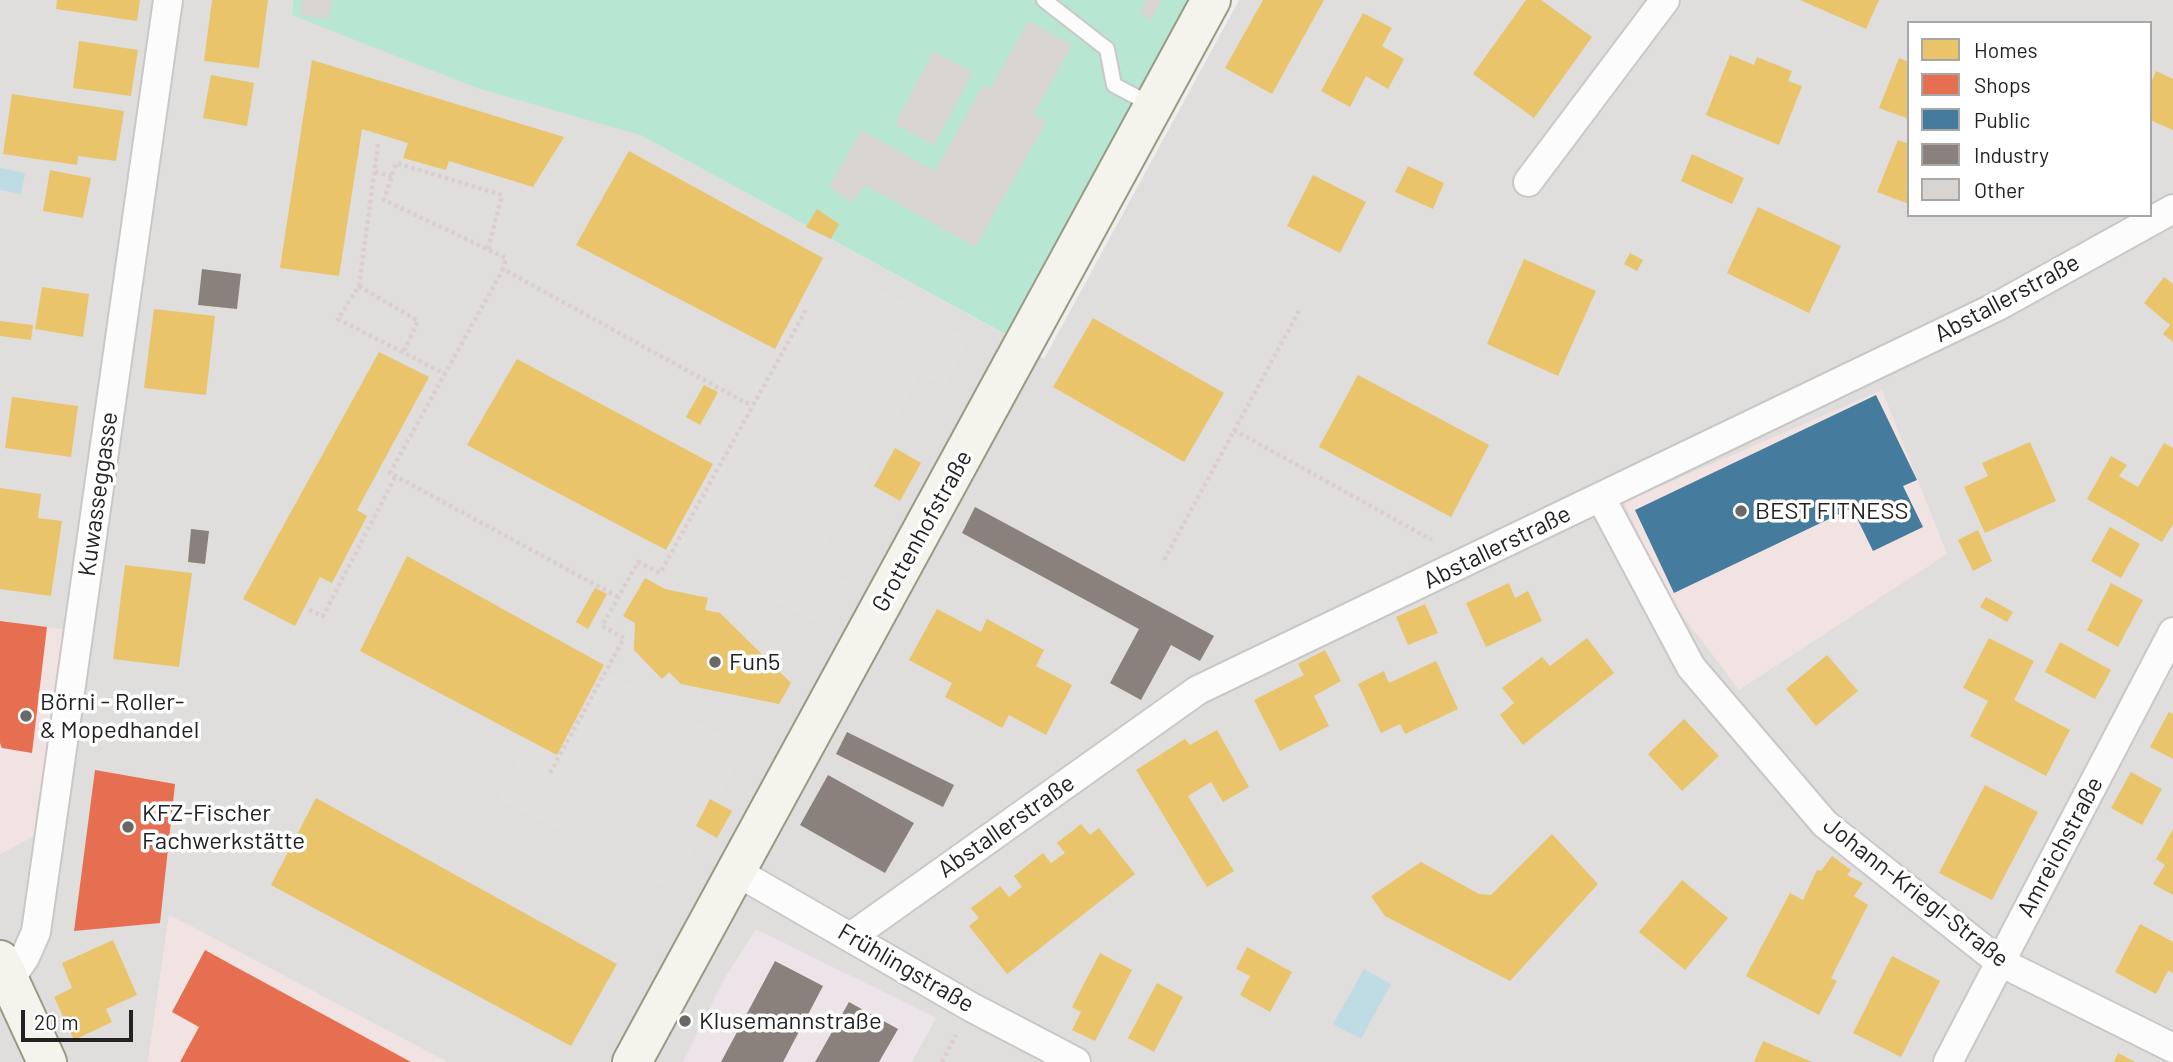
<!DOCTYPE html>
<meta charset="utf-8">
<style>
body{margin:0}
#map{position:relative;width:2173px;height:1062px;overflow:hidden;background:#f0eeeb;font-family:Barlow,sans-serif}
canvas{display:block}
.legend{position:absolute;left:1907px;top:21px;width:245px;height:196px;box-sizing:border-box;background:#fff;border:2px solid #a7a7a7;margin:0;padding:9px 12px;list-style:none;font-size:21px;color:#222}
.legend li{display:flex;align-items:center;gap:14px;height:35px}
.legend b{width:35px;border:2px solid #a7a7a7}
.scale{position:absolute;left:21px;top:1010px;width:112px;height:32px;box-sizing:border-box;border:4px solid #222;border-top:0;padding-left:9px;font-size:21px;line-height:24px;white-space:nowrap;color:#222;-webkit-text-stroke:5px #fff;paint-order:stroke}
</style>
<div id="map">
<canvas width="2173" height="1062"></canvas>
<ul class="legend">
<li><b style="height:19px;background:#e9c46a"></b>Homes</li>
<li><b style="height:19px;background:#e76f51"></b>Shops</li>
<li><b style="height:19px;background:#457b9d"></b>Public</li>
<li><b style="height:19px;background:#8a817c"></b>Industry</li>
<li><b style="height:19px;background:#d7d4d2"></b>Other</li>
</ul>
<div class="scale">20 m</div>
</div>
<script>
const g = document.querySelector('canvas').getContext('2d');
g.lineJoin = 'round';
function paint(path, color) { g.fillStyle = color; g.fill(path, 'evenodd'); }
const toPath = rows => new Path2D(rows.map(r => 'M' + r).join(''));
function strokePath(path, color, width, dash) { g.strokeStyle = color; g.lineWidth = width; g.lineCap = dash ? 'butt' : 'round'; g.setLineDash(dash || []); g.stroke(path); }
function write(font, color, halo, rows, align = 'center') {
  g.font = font + ' Barlow,sans-serif'; g.lineWidth = 7; g.setLineDash([]); g.textBaseline = 'middle'; g.strokeStyle = halo; g.fillStyle = color; for (const [text, x, y, turn = 0] of rows) {
    g.save(); g.translate(x, y); g.rotate((+turn || 0) * Math.PI / 180); g.textAlign = isNaN(turn) ? turn : align; if (halo) g.strokeText(text, 0, 0); g.fillText(text, 0, 0); g.restore();
  }
}
paint(toPath([
 [0,0,293,0,292,15,640,135,999,331,1044,359,1239,0,2173,0,2173,1062,447,1062,169,916,148,1062,0,1062,0,854,35,835,64,630,0,621],
 [1909,23,2150,23,2150,215,1909,215]
]), '#dfdedc');
paint(toPath([
 [1882,390,1947,554,1739,690,1665,592,1624,502],
 [0,621,64,630,35,835,0,854],
 [169,915,191,926,447,1062,148,1062]
]), '#f1e3e1');
paint(toPath([
 [756,929,936,1018,912,1062,683,1062,723,981]
]), '#ede4e9');
paint(toPath([
 [293,0,1188,0,1005,334,640,135,477,88,292,15]
]), '#b7e6d2');
paint(toPath([
 [823,258,969,339,944,387,920,375,816,563,851,583,825,626,674,549,666,550],
 [604,665,606,672,746,749,716,803,710,800,696,825,705,831,671,889,497,798,529,741,557,755]
]), '#e0dfde');
paint(toPath([
 [0,168,25,173,21,194,0,190],
 [1364,969,1391,984,1361,1039,1333,1024]
]), '#bfdbe3');
paint(toPath([
 [57,0,140,0,137,21,56,9],
 [212,0,268,0,259,68,204,61],
 [1263,0,1324,0,1272,94,1225,68],
 [1526,0,1541,0,1592,37,1534,118,1473,74],
 [1800,0,1879,0,1866,29],
 [1363,13,1392,28,1382,46,1404,59,1388,89,1366,76,1350,107,1321,91],
 [79,41,138,50,131,96,73,88],
 [1730,55,1754,65,1757,57,1792,71,1788,81,1802,86,1779,145,1706,115],
 [1899,58,1909,62,1909,119,1879,108],
 [312,60,564,137,533,187,449,161,446,170,403,158,408,143,362,129,339,276,280,268],
 [2156,71,2173,79,2173,130,2150,120,2150,85],
 [211,75,254,83,247,126,203,118],
 [12,94,124,111,116,161,78,156,77,165,3,154],
 [1898,140,1909,144,1909,204,1877,192],
 [629,151,823,258,775,349,576,245],
 [1692,154,1744,178,1732,204,1681,181],
 [1408,166,1444,183,1433,209,1395,192],
 [50,170,91,178,83,218,43,211],
 [1313,175,1366,202,1340,253,1287,226],
 [1758,207,1841,246,1809,313,1727,273],
 [817,209,839,224,831,239,806,227],
 [1630,253,1643,260,1637,271,1624,264],
 [1524,259,1596,291,1558,376,1487,344],
 [2164,277,2173,284,2173,342,2163,334,2170,325,2144,303],
 [42,287,89,294,83,337,35,329],
 [154,309,215,316,206,395,144,388],
 [1093,318,1224,393,1184,462,1053,387],
 [0,321,33,325,31,340,0,336],
 [379,352,429,377,357,510,367,516,332,583,320,577,295,626,243,599],
 [517,359,713,464,666,550,467,445],
 [1358,375,1489,445,1451,517,1319,447],
 [704,385,718,392,700,425,686,417],
 [12,397,78,406,71,457,5,448],
 [2030,442,2056,501,1985,533,1964,487,1988,476,1982,463],
 [2164,443,2173,448,2173,524,2162,542,2087,499,2111,456,2127,465,2119,476,2138,487],
 [895,448,921,463,900,501,874,486],
 [0,488,41,494,38,518,62,521,51,596,0,589],
 [2110,527,2140,544,2121,578,2091,561],
 [1978,530,1992,561,1973,571,1958,540],
 [407,556,604,665,557,755,360,651],
 [125,565,192,573,179,667,113,659],
 [645,578,665,589,708,598,705,610,720,613,791,683,779,704,681,684,669,672,662,679,634,650,635,623,623,616],
 [1509,583,1515,598,1528,591,1542,621,1486,647,1466,603],
 [2111,583,2143,600,2118,647,2087,630],
 [595,588,607,594,588,629,576,622],
 [1986,597,2013,612,2007,622,1980,607],
 [1425,604,1438,633,1408,645,1396,617],
 [937,609,981,632,987,619,1044,650,1036,666,1072,685,1046,735,1009,715,1002,728,945,697,952,683,909,660],
 [1587,638,1614,673,1523,745,1500,715,1514,703,1502,688,1542,657,1550,666],
 [1989,638,2034,661,2014,700,2070,730,2046,776,1970,736,1988,701,1963,688],
 [2060,642,2111,670,2095,699,2045,672],
 [1325,650,1341,681,1314,696,1329,726,1280,751,1254,700,1304,675,1298,664],
 [1827,655,1858,691,1816,726,1786,689],
 [1436,661,1458,709,1405,734,1400,724,1381,733,1358,684,1384,671,1389,683],
 [2169,712,2173,714,2173,759,2150,747],
 [1684,719,1719,756,1682,791,1648,754],
 [1217,730,1249,787,1223,802,1211,782,1188,796,1234,871,1207,887,1136,770,1185,739,1190,745],
 [2131,772,2162,789,2142,825,2111,808],
 [1985,785,2038,812,1992,900,1939,873],
 [316,798,617,964,571,1046,271,885],
 [710,799,732,811,717,838,696,826],
 [1081,824,1090,835,1099,828,1135,874,1007,974,969,926,979,918,971,908,1000,886,1009,897,1022,887,1014,876,1043,853,1051,863,1065,853,1057,843],
 [2173,829,2173,895,2153,884,2165,865,2156,859],
 [1552,834,1598,884,1510,981,1385,916,1371,896,1421,862,1479,894,1491,895],
 [1832,856,1851,870,1847,875,1863,883,1854,896,1868,905,1831,978,1837,981,1819,1015,1746,976,1790,893,1803,900,1817,870,1821,871],
 [1682,880,1728,918,1685,970,1639,932],
 [2140,924,2173,942,2173,973,2168,971,2156,994,2115,972],
 [113,940,137,995,106,1009,112,1022,74,1040,54,997,72,988,62,963],
 [1247,947,1292,972,1270,1012,1240,995,1250,976,1236,969],
 [1100,953,1132,970,1095,1041,1072,1030,1081,1012,1072,1007],
 [1892,956,1940,981,1901,1057,1853,1033],
 [1157,983,1183,997,1154,1052,1128,1038],
 [1763,1041,1812,1062,1754,1062],
 [2118,1053,2135,1062,2114,1062]
]), '#e9c46a');
paint(toPath([
 [0,621,47,627,32,753,2,748,0,743],
 [95,770,175,784,160,923,74,931],
 [205,950,234,966,411,1062,180,1062,199,1027,172,1012]
]), '#e76f51');
paint(toPath([
 [1876,395,1917,480,1903,486,1923,527,1873,551,1852,508,1674,593,1635,510]
]), '#457b9d');
paint(toPath([
 [202,269,241,274,237,309,198,305],
 [975,507,1214,636,1200,661,1171,645,1141,700,1110,683,1139,629,962,533],
 [191,529,209,531,205,564,188,562],
 [847,732,954,785,943,807,836,754],
 [828,775,914,823,885,873,800,825],
 [775,961,823,986,783,1062,721,1062],
 [849,1002,898,1029,879,1062,815,1062]
]), '#8a817c');
paint(toPath([
 [302,0,332,0,329,19,300,15],
 [1146,0,1162,0,1151,20,1139,13],
 [1028,21,1072,45,1034,114,1047,121,975,247,865,185,852,203,829,187,861,130,935,171,983,85,990,89],
 [933,51,973,72,934,145,895,124]
]), '#d7d4d2');
const lane = toPath([
 [1044,0,1107,49,1114,85,1152,105]
]);
const street = toPath([
 [1528,182,1665,0],
 [1601,498,1691,667,1825,824,2000,962,2173,1048],
 [737,872,971,1007,1076,1062],
 [852,936,1198,690,1998,306,2173,209],
 [9,981,25,957,36,932,168,0],
 [1948,1062,2173,632]
]);
const secondary = toPath([
 [0,960,47,1062],
 [632,1062,1211,0]
]);
strokePath(lane, '#c9c8c7', 18);
strokePath(street, '#c9c8c7', 32);
strokePath(secondary, '#999a82', 42);
strokePath(toPath([
 [378,144,359,286,338,319,445,374],
 [375,172,392,176],
 [488,249,502,195,396,163,384,200,506,258,503,269],
 [359,286,418,321,403,353],
 [1234,430,1432,540],
 [1164,560,1300,309],
 [618,597,390,473,503,269,746,403,753,403],
 [309,610,323,616,396,475],
 [550,773,624,638,602,626,638,562,660,573,806,310],
 [942,1062,956,1035]
]), '#dccecd', 4.5, [3.5, 3.5]);
strokePath(lane, '#fdfcfc', 14);
strokePath(street, '#fdfcfc', 28);
strokePath(secondary, '#f4f4ed', 38);
for (const [x, y, r, color] of [
 [1741,511,7,"#6a6968"],
 [715,662,7,"#6a6968"],
 [26,716,7,"#6a6968"],
 [128,827,7,"#6a6968"],
 [685,1021,7,"#6a6968"]
]) { const dot = new Path2D(); dot.arc(x, y, r, 0, 2 * Math.PI); g.fillStyle = color; g.fill(dot); strokePath(dot, '#fff', 2.5); }
write('24px', '#222', '#fff', [
 ["Abstallerstraße",2007,298,-28],
 ["Kuwasseggasse",98,494,-82],
 ["Grottenhofstraße",922,531,-61],
 ["Abstallerstraße",1497,547,-26],
 ["Abstallerstraße",1006,826,-35],
 ["Amreichstraße",2060,847,-62],
 ["Johann-Kriegl-Straße",1916,892,38],
 ["Frühlingstraße",906,968,30]
]);
write('24px', '#222', '#fff', [
 ["BEST FITNESS",1755,511],
 ["Fun5",729,662],
 ["Börni - Roller-",40,702],
 ["& Mopedhandel",40,730],
 ["KFZ-Fischer",142,813],
 ["Fachwerkstätte",142,841],
 ["Klusemannstraße",699,1021]
], 'left');
</script>
